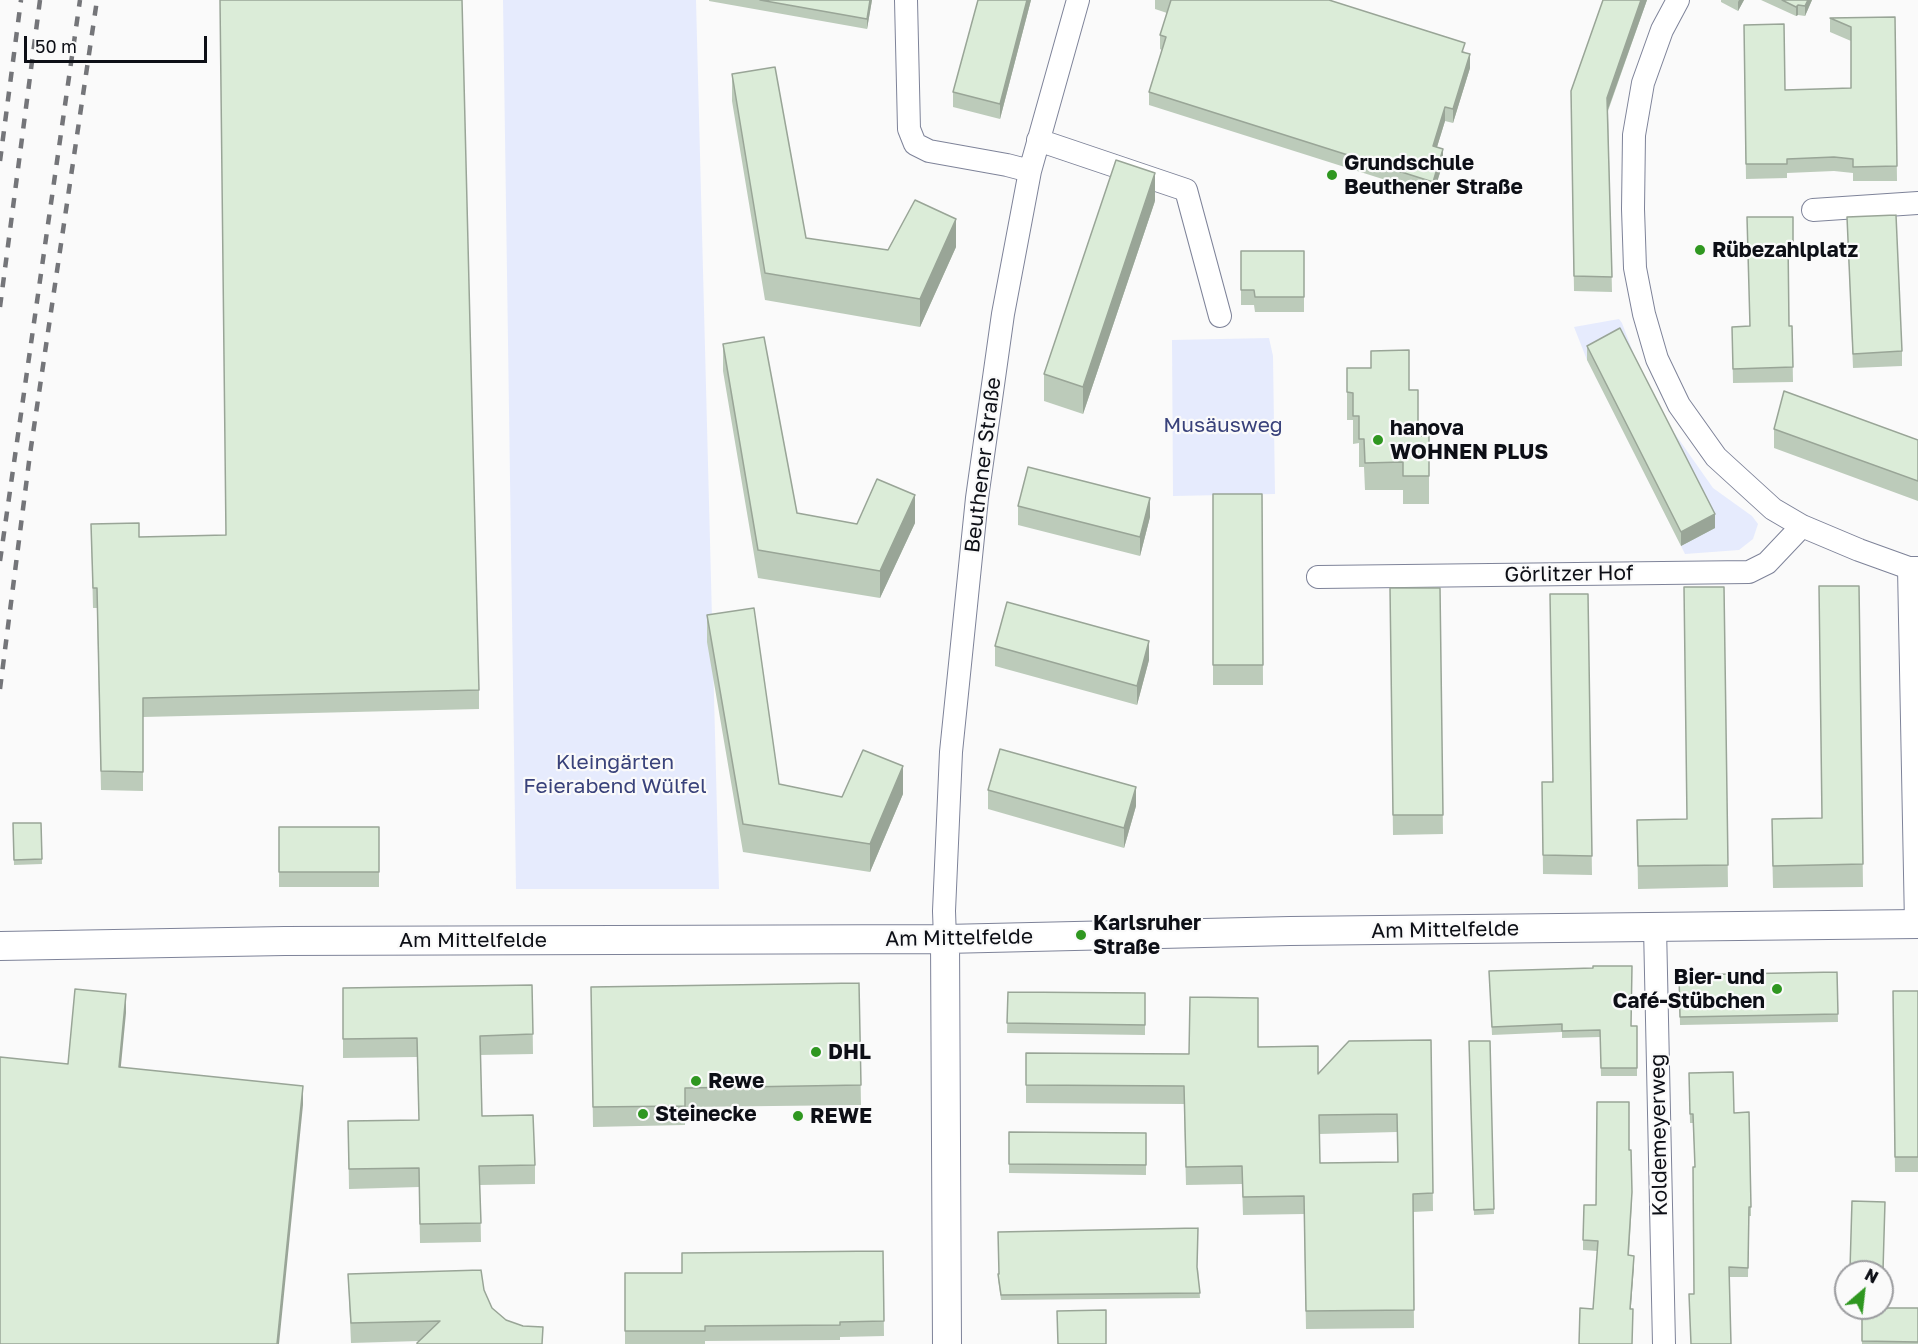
<!DOCTYPE html>
<meta charset="utf-8">
<style>
body{margin:0}
#map{position:relative;width:1918px;height:1344px;overflow:hidden;background:#fafafa;font-family:"Golos Text",sans-serif}
canvas{display:block}
.north{position:absolute;left:1834px;top:1260px;width:60px;height:60px;box-sizing:border-box;background:#fafafa;border:2px solid #9b9c9f;border-radius:50%;rotate:28deg;font-size:16px;font-weight:700;line-height:24px;text-align:center;color:#0d0f16}
.north::after{content:'';display:block;margin:auto;width:21px;height:27px;background:#2f9720;clip-path:polygon(50% 0,100% 100%,50% 72%,0 100%)}
.scale{position:absolute;left:24px;top:36px;width:183px;height:27px;box-sizing:border-box;border:3px solid #0d0f16;border-top:0;padding-left:8px;font-size:18px;line-height:21px;white-space:nowrap;color:#0d0f16;-webkit-text-stroke:4px #fafafa;paint-order:stroke}
</style>
<div id="map">
<canvas width="1918" height="1344"></canvas>
<div class="north">N</div>
<div class="scale">50 m</div>
</div>
<script>
const g = document.querySelector('canvas').getContext('2d');
g.lineJoin = 'round';
function paint(path, color) { g.fillStyle = color; g.fill(path, 'evenodd'); }
const toPath = rows => new Path2D(rows.map(r => 'M' + r).join(''));
function strokePath(path, color, width, dash) { g.strokeStyle = color; g.lineWidth = width; g.lineCap = dash ? 'butt' : 'round'; g.setLineDash(dash || []); g.stroke(path); }
function write(font, color, halo, rows, align = 'center') {
  g.font = font + ' "Golos Text",sans-serif'; g.lineWidth = 4.5; g.setLineDash([]); g.textBaseline = 'middle'; g.strokeStyle = halo; g.fillStyle = color; for (const [text, x, y, turn = 0] of rows) {
    g.save(); g.translate(x, y); g.rotate((+turn || 0) * Math.PI / 180); g.textAlign = isNaN(turn) ? turn : align; if (halo) g.strokeText(text, 0, 0); g.fillText(text, 0, 0); g.restore();
  }
}
paint(toPath([
 [503,0,696,0,719,889,516,889],
 [1619,319,1622,323,1636,360,1661,414,1713,488,1752,516,1758,524,1753,539,1739,550,1685,554,1681,546,1714,528,1587,360,1574,327],
 [1269,338,1273,356,1275,494,1173,496,1172,340]
]), '#e6ebfd');
const minor = toPath([
 [906,0,909,129,915,144,929,151,1007,165,1030,171],
 [1678,0,1662,30,1643,83,1634,135,1633,209,1635,268,1644,314,1657,359,1679,405,1716,457,1773,509,1802,526,1859,550,1909,568,1918,568],
 [1038,140,1186,190,1220,316],
 [1813,210,1918,203],
 [1909,568,1916,924],
 [1318,577,1749,572,1767,563,1802,526],
 [1655,927,1664,1344],
 [945,939,944,911,951,752,977,498,1003,314,1030,171,1078,0]
]);
const tertiary = toPath([
 [945,939,947,1344],
 [0,946,285,941,945,939,1290,931,1918,924]
]);
strokePath(minor, '#7e8399', 24);
strokePath(tertiary, '#7e8399', 30);
strokePath(minor, '#fff', 22);
strokePath(tertiary, '#fff', 28);
strokePath(toPath([
 [0,161,21,0],
 [0,307,40,0],
 [0,561,80,0],
 [0,689,30,454,97,0]
]), '#747579', 4.5, [10, 10]);
paint(toPath([
 [709,0,872,0,867,29,709,1],
 [978,0,1031,0,1000,119,953,107,953,92],
 [1155,0,1329,0,1465,52,1470,68,1453,123,1445,121,1437,147,1443,163,1433,195,1149,105,1149,92,1162,50,1160,49,1160,35,1167,13,1155,9],
 [1603,0,1647,0,1608,111,1612,292,1574,291,1571,91],
 [1721,0,1744,0,1738,11,1721,2],
 [1761,0,1812,0,1805,16,1798,15,1796,16],
 [1895,17,1897,181,1853,181,1853,173,1834,171,1787,173,1787,178,1746,179,1744,25,1785,90,1851,88,1851,41,1830,32,1830,18],
 [732,74,806,238,888,250,956,247,920,327,765,300,732,101],
 [1155,201,1083,414,1044,401,1044,374],
 [1793,217,1793,256,1788,256,1789,326,1792,326,1793,382,1733,383,1732,327,1749,326],
 [1847,217,1902,351,1902,366,1853,368],
 [1241,251,1304,251,1304,312,1255,312,1254,305,1241,305],
 [723,344,797,513,857,524,915,523,880,598,758,578,723,371],
 [1587,346,1715,528,1681,546,1587,360],
 [1347,368,1409,390,1418,436,1429,436,1429,504,1403,504,1403,490,1365,490,1364,467,1359,467,1359,443,1353,444,1353,420,1347,420],
 [1774,429,1918,440,1918,501,1774,448],
 [1213,494,1262,494,1263,685,1213,685],
 [1018,506,1150,517,1140,556,1018,525],
 [91,524,139,537,479,690,479,709,143,717,143,791,101,790,97,608,93,608],
 [1859,586,1863,887,1773,888,1772,841,1822,818],
 [1724,587,1728,887,1638,889,1637,820,1687,819],
 [1390,588,1440,588,1443,834,1393,835],
 [1588,594,1592,875,1543,874,1542,782,1552,782],
 [707,615,779,784,842,797,903,794,870,872,743,852,707,642],
 [995,646,1149,660,1137,705,995,666],
 [988,790,1136,806,1124,848,988,809],
 [13,823,41,823,42,864,14,865],
 [279,827,379,827,379,887,279,887],
 [1489,971,1631,1026,1637,1026,1637,1076,1601,1076,1600,1037,1562,1038,1562,1032,1492,1035],
 [1837,972,1838,1022,1680,1025,1679,975],
 [859,983,861,1105,685,1107,685,1125,593,1127,591,987],
 [532,985,533,1054,480,1055,482,1116,535,1165,535,1184,480,1185,481,1242,420,1243,419,1187,349,1189,348,1121,419,1120,417,1057,343,1058,343,988],
 [1893,991,1918,991,1918,1172,1895,1172],
 [1008,992,1145,993,1145,1035,1007,1033],
 [1431,1040,1433,1211,1413,1212,1414,1328,1306,1329,1304,1214,1243,1215,1242,1184,1186,1185,1184,1104,1026,1103,1026,1053,1189,1054,1258,1047,1318,1074],
 [1397,1132,1397,1162,1320,1163,1319,1134],
 [1469,1041,1490,1041,1494,1214,1474,1215],
 [1689,1073,1734,1113,1751,1187,1751,1216,1749,1216,1748,1277,1729,1277,1695,1167,1693,1123,1690,1123],
 [1009,1132,1146,1133,1146,1175,1009,1173],
 [1629,1150,1632,1202,1629,1255,1634,1266,1593,1309,1597,1251,1583,1250,1583,1240,1596,1205],
 [1852,1201,1885,1202,1883,1275,1882,1275,1882,1272,1850,1272],
 [883,1251,884,1336,840,1337,840,1340,705,1341,705,1344,625,1344,625,1273,682,1273],
 [1198,1268,1200,1298,1001,1300,998,1279,998,1274],
 [348,1274,484,1290,492,1308,506,1320,543,1344,417,1344,419,1341,351,1343],
 [1862,1308,1918,1308,1918,1344,1862,1344]
]), '#bccbba');
paint(toPath([
 [870,0,872,0,867,29,867,19],
 [1027,0,1031,0,1000,119,1000,104],
 [1641,0,1647,0,1607,112,1607,98],
 [1739,0,1744,0,1738,11,1738,2],
 [1808,0,1812,0,1805,16,1805,6],
 [1798,5,1798,15,1796,16,1796,7],
 [1470,54,1470,68,1453,123,1453,109],
 [1445,107,1445,121,1433,160,1433,146],
 [1443,149,1443,163,1433,195,1433,182],
 [1155,173,1155,201,1083,414,1083,387],
 [956,219,956,247,920,327,920,299],
 [915,495,915,523,880,598,880,571],
 [1150,498,1150,517,1140,556,1140,537],
 [1715,514,1715,528,1681,546,1681,532],
 [1149,641,1149,660,1137,705,1137,686],
 [903,766,903,794,870,872,870,844],
 [1136,787,1136,806,1124,848,1124,828],
 [126,994,126,1013,119,1086,119,1067],
 [303,1086,303,1105,279,1344,277,1344],
 [1634,1256,1634,1266,1630,1319,1630,1309]
]), '#99a597');
const building = toPath([
 [220,0,462,0,479,690,143,698,143,772,101,771,97,588,93,588,91,524,139,523,139,537,226,535,220,0],
 [760,0,870,0,867,19,760,0],
 [978,0,1027,0,1000,104,953,92,978,0],
 [1171,0,1329,0,1465,43,1462,52,1470,54,1453,109,1445,107,1433,146,1443,149,1433,182,1149,92,1166,37,1160,35,1171,0],
 [1603,0,1641,0,1607,98,1612,277,1574,276,1571,91,1603,0],
 [1782,0,1808,0,1805,6,1798,5,1796,7,1782,0],
 [1895,17,1897,166,1853,167,1853,159,1834,157,1787,159,1787,164,1746,164,1744,25,1784,24,1785,90,1851,88,1851,27,1830,18,1895,17],
 [775,67,806,238,888,250,915,200,956,219,920,299,765,273,732,74,775,67],
 [1116,160,1155,173,1083,387,1044,374,1116,160],
 [1896,215,1902,351,1853,354,1847,217,1896,215],
 [1747,217,1793,217,1793,241,1788,241,1789,326,1792,326,1793,367,1733,369,1732,327,1750,326,1747,217],
 [1241,251,1304,251,1304,297,1255,297,1254,290,1241,290,1241,251],
 [1620,328,1715,514,1681,532,1587,346,1620,328],
 [764,337,797,513,857,524,877,479,915,495,880,571,758,550,723,344,764,337],
 [1409,350,1409,390,1418,390,1418,436,1429,436,1429,476,1403,476,1403,462,1365,463,1364,439,1359,439,1359,416,1353,416,1353,393,1347,392,1347,368,1371,368,1371,351,1409,350],
 [1784,391,1918,440,1918,481,1774,429,1784,391],
 [1028,467,1150,498,1140,537,1018,506,1028,467],
 [1213,494,1262,494,1263,665,1213,665,1213,494],
 [1819,586,1859,586,1863,864,1773,866,1772,819,1822,818,1819,586],
 [1684,587,1724,587,1728,865,1638,866,1637,820,1687,819,1684,587],
 [1390,588,1440,588,1443,815,1393,815,1390,588],
 [1550,594,1588,594,1592,856,1543,855,1542,782,1553,782,1550,594],
 [1007,602,1149,641,1137,686,995,646,1007,602],
 [754,608,779,784,842,797,863,750,903,766,870,844,743,824,707,615,754,608],
 [1000,749,1136,787,1124,828,988,790,1000,749],
 [13,823,41,823,42,859,14,860,13,823],
 [279,827,379,827,379,872,279,872,279,827],
 [1593,966,1632,966,1631,1026,1637,1026,1637,1068,1601,1068,1600,1030,1562,1031,1562,1024,1492,1027,1489,971,1593,968,1593,966],
 [1837,972,1838,1014,1680,1017,1679,975,1837,972],
 [859,983,861,1085,685,1088,685,1106,593,1107,591,987,859,983],
 [532,985,533,1034,480,1036,482,1116,533,1115,535,1165,479,1166,481,1223,420,1224,419,1168,349,1169,348,1121,419,1120,417,1038,343,1039,343,988,532,985],
 [75,989,126,994,119,1067,303,1086,277,1344,0,1344,0,1057,68,1064,75,989],
 [1893,991,1918,991,1918,1157,1895,1157,1893,991],
 [1008,992,1145,993,1145,1025,1007,1023,1008,992],
 [1190,997,1258,998,1258,1047,1318,1046,1318,1074,1349,1041,1431,1040,1433,1193,1413,1194,1414,1310,1306,1311,1304,1196,1243,1197,1242,1166,1186,1167,1184,1086,1026,1085,1026,1053,1189,1054,1190,997],
 [1397,1114,1398,1162,1320,1163,1319,1115,1397,1114],
 [1469,1041,1490,1041,1494,1209,1474,1210,1469,1041],
 [1733,1072,1734,1113,1749,1112,1751,1207,1749,1207,1748,1268,1729,1267,1731,1344,1691,1344,1689,1294,1694,1294,1693,1167,1695,1167,1693,1114,1690,1114,1689,1073,1733,1072],
 [1597,1102,1629,1102,1629,1150,1631,1150,1632,1192,1628,1255,1634,1256,1630,1309,1633,1309,1632,1344,1579,1344,1580,1308,1593,1309,1598,1241,1583,1240,1584,1205,1596,1205,1597,1102],
 [1009,1132,1146,1133,1146,1165,1009,1164,1009,1132],
 [1852,1201,1885,1202,1883,1270,1850,1269,1852,1201],
 [1198,1228,1197,1267,1200,1293,1001,1295,998,1274,999,1274,998,1232,1198,1228],
 [883,1251,884,1321,840,1322,840,1325,705,1326,705,1331,625,1331,625,1273,682,1273,682,1253,883,1251],
 [481,1270,484,1290,492,1308,506,1320,523,1326,543,1327,542,1344,417,1344,417,1343,440,1321,351,1323,348,1274,481,1270],
 [1862,1308,1918,1308,1918,1342,1862,1341,1862,1308],
 [1106,1310,1106,1344,1058,1344,1057,1311,1106,1310]
]);
paint(building, '#dbecd8');
strokePath(building, '#99a597', 1.5);
for (const [x, y, r, color] of [
 [1332,175,6,"#2f9720"],
 [1700,250,6,"#2f9720"],
 [1378,440,6,"#2f9720"],
 [1081,935,6,"#2f9720"],
 [1777,989,6,"#2f9720"],
 [816,1052,6,"#2f9720"],
 [696,1081,6,"#2f9720"],
 [643,1114,6,"#2f9720"],
 [798,1116,6,"#2f9720"]
]) { const dot = new Path2D(); dot.arc(x, y, r, 0, 2 * Math.PI); g.fillStyle = color; g.fill(dot); strokePath(dot, '#fafafa', 2); }
write('bold 21px', '#0d0f16', '#fafafa', [
 ["Grundschule",1344,163],
 ["Beuthener Straße",1344,187],
 ["Rübezahlplatz",1712,250],
 ["hanova",1390,428],
 ["WOHNEN PLUS",1390,452],
 ["Karlsruher",1093,923],
 ["Straße",1093,947],
 ["Bier- und",1765,977,"right"],
 ["Café-Stübchen",1765,1001,"right"],
 ["DHL",828,1052],
 ["Rewe",708,1081],
 ["Steinecke",655,1114],
 ["REWE",810,1116]
], 'left');
write('21px', '#39427b', '#fafafa', [
 ["Musäusweg",1223,425],
 ["Kleingärten",615,762],
 ["Feierabend Wülfel",615,786]
]);
write('21px', '#0d0f16', '#fafafa', [
 ["Beuthener Straße",983,465,-83],
 ["Görlitzer Hof",1569,574,-1],
 ["Am Mittelfelde",1445,930,-1],
 ["Am Mittelfelde",959,938,-1],
 ["Am Mittelfelde",473,940],
 ["Koldemeyerweg",1659,1135,-91]
]);
</script>
